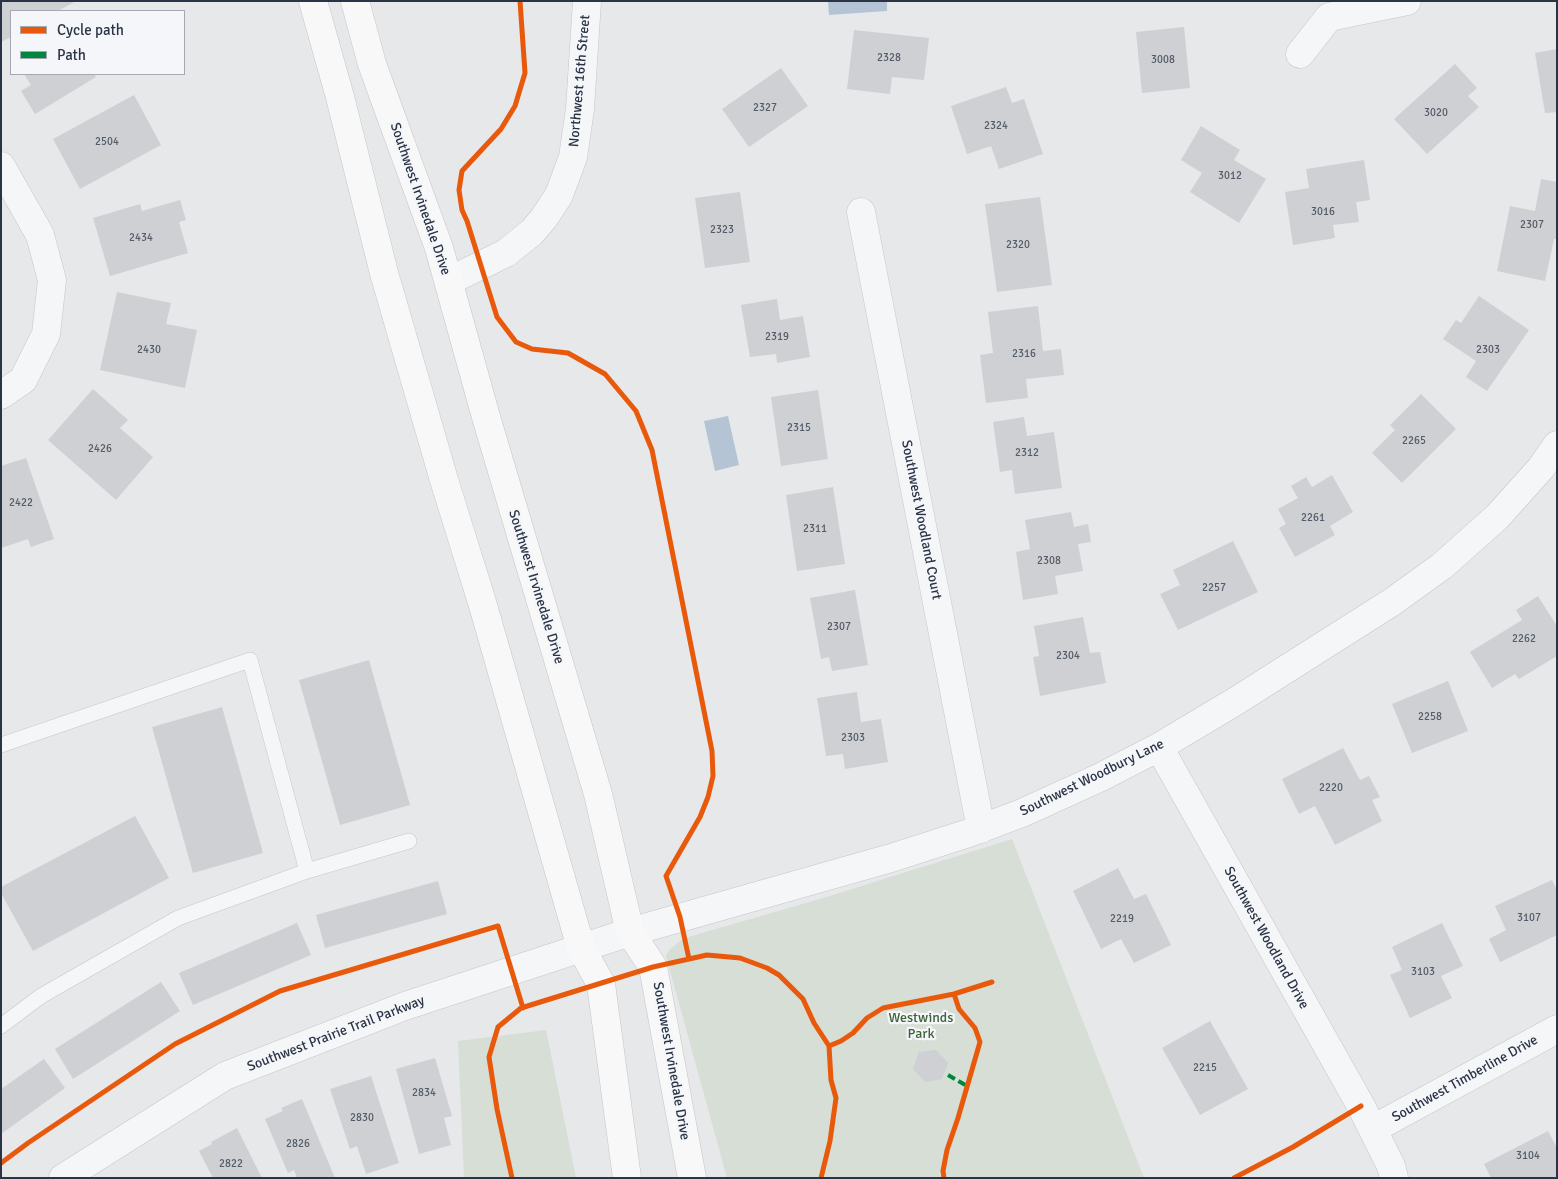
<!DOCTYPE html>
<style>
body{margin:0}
#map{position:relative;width:1558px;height:1179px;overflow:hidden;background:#e6e8ea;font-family:Signika,sans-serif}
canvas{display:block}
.frame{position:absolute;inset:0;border:2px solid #2b3445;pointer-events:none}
.legend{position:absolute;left:10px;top:10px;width:175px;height:65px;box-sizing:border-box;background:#f4f6f9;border:1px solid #a4a8b1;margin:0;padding:6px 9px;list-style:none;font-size:15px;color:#2b3445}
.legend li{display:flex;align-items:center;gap:10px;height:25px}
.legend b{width:25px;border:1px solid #a4a8b1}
</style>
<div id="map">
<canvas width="1558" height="1179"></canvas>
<div class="frame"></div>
<ul class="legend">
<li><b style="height:6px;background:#e8590c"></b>Cycle path</li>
<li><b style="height:6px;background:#00873e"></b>Path</li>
</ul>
</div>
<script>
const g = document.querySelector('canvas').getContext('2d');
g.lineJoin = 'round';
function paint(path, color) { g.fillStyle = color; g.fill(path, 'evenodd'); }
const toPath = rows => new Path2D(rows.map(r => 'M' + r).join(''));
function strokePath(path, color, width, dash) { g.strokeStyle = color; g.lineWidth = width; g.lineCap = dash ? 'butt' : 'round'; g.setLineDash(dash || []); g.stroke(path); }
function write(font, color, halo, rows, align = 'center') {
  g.font = font + ' Signika,sans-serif'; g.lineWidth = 4.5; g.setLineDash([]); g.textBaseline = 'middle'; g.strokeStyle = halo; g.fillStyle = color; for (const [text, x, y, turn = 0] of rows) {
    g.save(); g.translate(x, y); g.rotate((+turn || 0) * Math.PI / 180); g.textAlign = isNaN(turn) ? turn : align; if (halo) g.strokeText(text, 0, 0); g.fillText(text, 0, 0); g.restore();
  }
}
paint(toPath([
 [1012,839,1144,1178,727,1178,666,956,670,949,683,939,702,933,820,899],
 [546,1030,576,1178,464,1178,458,1041]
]), '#d6ded6');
paint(toPath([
 [828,1,887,1,887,11,829,15],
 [728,416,739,465,715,471,704,421]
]), '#b4c4d5');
paint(toPath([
 [1,1,76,1,58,11,11,11,11,37,1,42],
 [1184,27,1190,88,1142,93,1136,32],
 [854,30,929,38,924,80,892,77,890,94,847,89],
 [1557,49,1557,112,1545,113,1535,53],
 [1455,64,1477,88,1468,96,1479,107,1427,154,1394,119],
 [781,68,808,106,749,147,722,109],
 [24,74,94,74,96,77,35,114,21,91,31,85],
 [1006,87,1012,103,1024,99,1043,154,999,169,991,146,967,154,951,106],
 [134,95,161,145,80,189,53,139],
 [1201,126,1240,150,1234,160,1266,179,1239,223,1190,192,1202,173,1181,160],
 [1364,160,1370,200,1356,202,1359,222,1333,225,1335,238,1293,245,1285,192,1309,188,1306,169],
 [1541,179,1557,182,1557,239,1554,239,1545,281,1497,271,1510,206,1535,211],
 [740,192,750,262,705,268,695,198],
 [1040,197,1052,285,997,292,985,204],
 [180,200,186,220,179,222,188,253,110,276,93,218,140,204,142,211],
 [117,292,171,303,166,324,197,330,185,388,100,370],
 [1479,296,1529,330,1487,391,1466,377,1476,361,1443,339,1456,320,1461,323],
 [777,299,780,320,803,316,810,357,777,363,776,354,750,357,741,305],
 [1038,306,1043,351,1061,349,1064,375,1026,379,1028,398,986,403,980,355,993,353,988,312],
 [93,389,128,420,120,428,153,457,116,500,48,440],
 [818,390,828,459,781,466,771,397],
 [1421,394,1456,429,1402,483,1372,453,1395,430,1390,425],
 [1024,417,1027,436,1054,432,1062,488,1015,494,1012,470,1000,472,993,422],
 [26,458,54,539,31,547,28,539,1,548,1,466],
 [1332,475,1353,512,1330,526,1335,535,1295,557,1279,528,1286,524,1278,509,1298,498,1291,486,1306,477,1312,487],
 [833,487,845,564,797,571,786,495],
 [1071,512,1074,527,1088,524,1091,542,1078,544,1083,571,1055,576,1058,594,1023,600,1016,552,1030,549,1025,520],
 [1233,541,1258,592,1178,630,1160,594,1180,585,1173,570],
 [855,590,868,665,832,671,829,657,821,659,810,598],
 [1538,596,1557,626,1557,656,1519,679,1515,674,1492,688,1470,652,1522,620,1516,610],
 [1083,617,1090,653,1100,652,1106,683,1040,696,1033,657,1039,656,1034,626],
 [369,660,410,805,340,825,299,680],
 [1448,681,1468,731,1412,753,1392,704],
 [857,692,861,722,881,719,888,762,845,769,843,754,826,756,817,698],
 [222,707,263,853,193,873,152,727],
 [1343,748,1360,780,1369,776,1380,797,1372,800,1382,821,1335,845,1315,806,1299,814,1282,779],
 [135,816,169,878,33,951,1,893,1,887],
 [1118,868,1134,899,1146,894,1171,945,1134,963,1121,939,1101,949,1073,891],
 [1552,880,1557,890,1557,935,1500,962,1489,939,1506,930,1495,906],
 [438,881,447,914,325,948,316,915],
 [297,923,311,955,193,1005,179,973],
 [1442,923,1463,966,1441,976,1452,998,1410,1018,1390,975,1402,970,1392,947],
 [161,982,180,1011,73,1079,55,1049],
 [1210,1021,1248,1089,1200,1115,1162,1048],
 [936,1050,948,1063,942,1079,925,1082,913,1069,919,1052],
 [435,1058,452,1116,444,1118,451,1145,419,1154,396,1069],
 [44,1059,65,1088,1,1134,1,1089],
 [371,1076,399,1163,366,1174,357,1146,350,1149,330,1089],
 [302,1099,335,1178,297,1178,294,1170,288,1173,265,1119,283,1111,281,1108],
 [237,1128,262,1178,213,1178,199,1151,212,1144,211,1142],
 [1548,1131,1557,1148,1557,1178,1491,1178,1484,1164]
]), '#ced0d3');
const service = toPath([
 [1,745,250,660,307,871],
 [1,1026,41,996,178,918,307,871,409,841]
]);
const minor = toPath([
 [1300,54,1329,17,1407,1],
 [1,166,40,235,52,280,46,334,23,380,1,395],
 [861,212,981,829],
 [449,281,506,253,532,232,544,218,559,195,573,157,580,109,587,1],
 [1159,747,1361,1106,1391,1166,1394,1178],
 [1373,1129,1557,1029],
 [63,1178,225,1076,405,1006,630,932,891,858,969,833,1022,813,1101,777,1159,747,1236,701,1392,602,1442,566,1497,517,1541,468,1557,445]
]);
const secondary = toPath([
 [313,1,340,97,384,273,444,480,482,602,581,948,601,984,627,1178],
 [355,1,372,64,439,248,486,417,598,794,630,932,653,967,692,1178]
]);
strokePath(service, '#c4c6c8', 16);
strokePath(minor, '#c4c6c8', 29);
strokePath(secondary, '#c4c6c8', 29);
strokePath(service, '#f5f6f7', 15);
strokePath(minor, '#f5f6f7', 28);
strokePath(secondary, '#f8f8f8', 28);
strokePath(toPath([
 [948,1075,967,1086]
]), '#00873e', 4, [8, 4]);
strokePath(toPath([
 [520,1,525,73,515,106,501,129,462,171,459,190,462,210,467,221,497,317,516,342,532,349,568,353,605,374,636,411,652,450,712,751,713,776,708,797,700,817,666,876,680,917,689,959],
 [829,1046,841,1041,853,1033,867,1018,883,1008,954,994,992,982],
 [1,1163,28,1143,175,1044,280,991,498,926,523,1008],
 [512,1178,497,1109,489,1057,498,1027,521,1008,653,967,707,955,740,958,767,968,779,975,803,999,814,1023,829,1046,831,1080,836,1098,830,1141,821,1178],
 [944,1178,943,1171,947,1150,958,1118,980,1042,975,1028,959,1009,954,994],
 [1234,1178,1293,1147,1361,1106]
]), '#e8590c', 5);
write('11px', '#545c69', null, [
 ["2328",889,58],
 ["3008",1163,60],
 ["2327",765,108],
 ["3020",1436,113],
 ["2324",996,126],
 ["2504",107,142],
 ["3012",1230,176],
 ["3016",1323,212],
 ["2307",1532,225],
 ["2323",722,230],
 ["2434",141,238],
 ["2320",1018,245],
 ["2319",777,337],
 ["2430",149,350],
 ["2303",1488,350],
 ["2316",1024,354],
 ["2315",799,428],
 ["2265",1414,441],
 ["2426",100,449],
 ["2312",1027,453],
 ["2422",21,503],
 ["2261",1313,518],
 ["2311",815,529],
 ["2308",1049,561],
 ["2257",1214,588],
 ["2307",839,627],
 ["2262",1524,639],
 ["2304",1068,656],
 ["2258",1430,717],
 ["2303",853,738],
 ["2220",1331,788],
 ["3107",1529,918],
 ["2219",1122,919],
 ["3103",1423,972],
 ["2215",1205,1068],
 ["2834",424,1093],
 ["2830",362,1118],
 ["2826",298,1144],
 ["3104",1528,1156],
 ["2822",231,1164]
]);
write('14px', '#2b3445', '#f4f6f9', [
 ["Northwest 16th Street",580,81,-85],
 ["Southwest Irvinedale Drive",420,199,71],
 ["Southwest Woodland Court",921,520,79],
 ["Southwest Irvinedale Drive",536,587,73],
 ["Southwest Woodbury Lane",1092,778,-26],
 ["Southwest Woodland Drive",1266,938,61],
 ["Southwest Prairie Trail Parkway",336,1034,-21],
 ["Southwest Irvinedale Drive",671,1061,80],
 ["Southwest Timberline Drive",1465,1079,-29]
]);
write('14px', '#3f6138', '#f4f6f9', [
 ["Westwinds",921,1018],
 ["Park",921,1034]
]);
</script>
